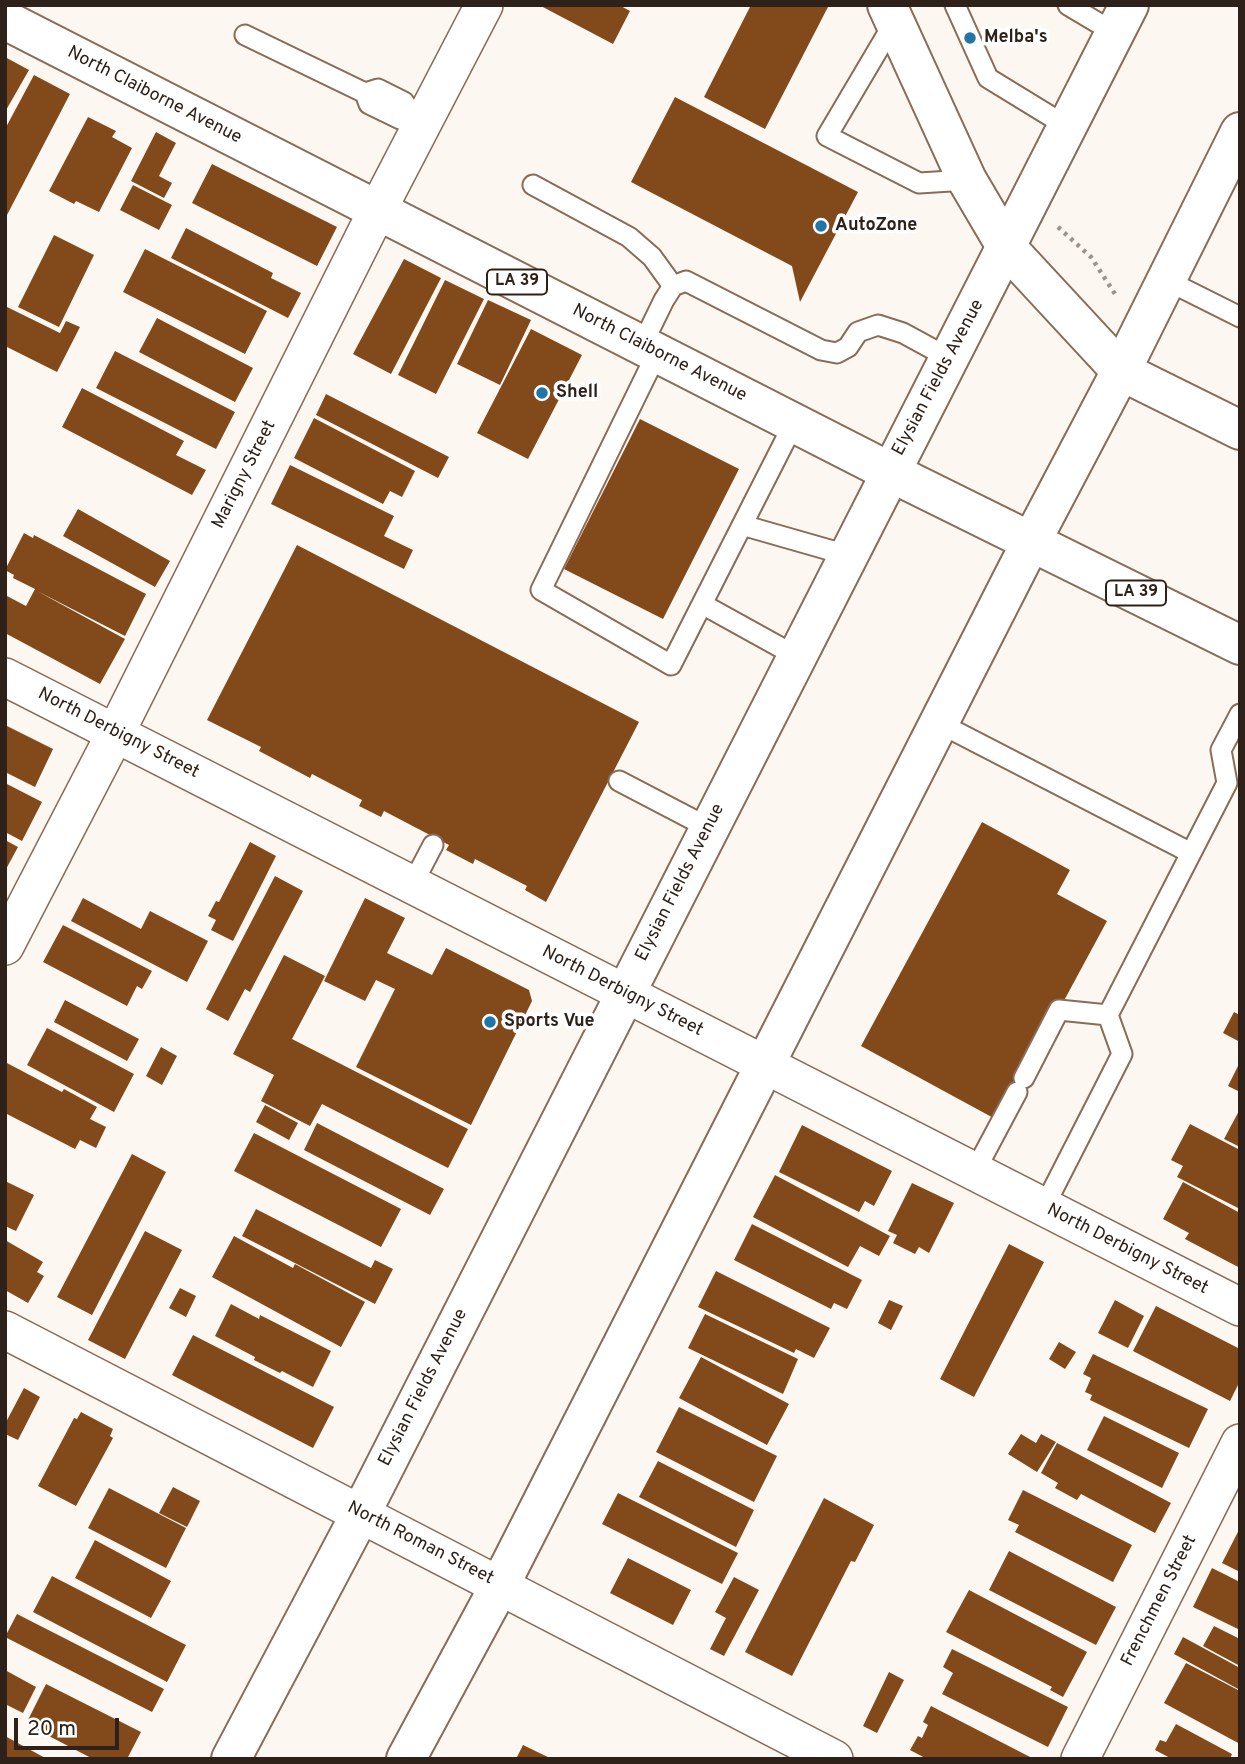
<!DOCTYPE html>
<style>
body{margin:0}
#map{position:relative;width:1245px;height:1764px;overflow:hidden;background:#fdf7f2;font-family:Overpass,sans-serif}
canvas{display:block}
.frame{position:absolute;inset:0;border:7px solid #2d2119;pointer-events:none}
.scale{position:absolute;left:14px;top:1718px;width:105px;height:32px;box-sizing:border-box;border:4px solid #2d2119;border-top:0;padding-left:9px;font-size:21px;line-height:24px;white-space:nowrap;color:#2d2119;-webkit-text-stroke:5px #fff;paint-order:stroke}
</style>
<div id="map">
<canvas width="1245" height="1764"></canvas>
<div class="frame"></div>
<div class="scale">20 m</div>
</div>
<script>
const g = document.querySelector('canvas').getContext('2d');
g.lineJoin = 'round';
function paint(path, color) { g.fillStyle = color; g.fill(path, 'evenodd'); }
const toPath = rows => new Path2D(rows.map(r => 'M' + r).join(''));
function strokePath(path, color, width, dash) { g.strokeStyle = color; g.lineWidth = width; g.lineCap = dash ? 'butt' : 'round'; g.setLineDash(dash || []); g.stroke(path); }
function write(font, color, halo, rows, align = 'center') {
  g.font = font + ' Overpass,sans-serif'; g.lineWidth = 7; g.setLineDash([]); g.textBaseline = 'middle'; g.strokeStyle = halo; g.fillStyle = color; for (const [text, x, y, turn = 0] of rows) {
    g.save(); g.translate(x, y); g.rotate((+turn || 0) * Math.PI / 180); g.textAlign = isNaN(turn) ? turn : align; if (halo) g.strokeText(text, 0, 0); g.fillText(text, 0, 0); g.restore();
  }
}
paint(toPath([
 [539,5,619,5,630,11,613,44],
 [751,5,829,5,765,129,704,97],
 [5,57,29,70,5,112],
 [34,75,70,94,7,215,5,214,5,129],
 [675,97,858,192,800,302,792,266,631,182],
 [88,117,116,131,112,137,132,148,99,212,76,201,74,204,49,191],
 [156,132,176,143,159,176,172,183,164,198,131,181],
 [212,164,337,227,317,266,192,203],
 [133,185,172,205,159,230,120,210],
 [186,228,273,273,271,278,301,293,288,318,171,258],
 [54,235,94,255,59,327,18,307],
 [145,249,267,311,245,354,123,292],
 [404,259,441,278,391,374,353,354],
 [445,280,484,299,436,394,398,375],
 [488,300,531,320,500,385,457,364],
 [5,306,60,333,66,321,80,327,57,372,5,346],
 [157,318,253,368,235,402,139,352],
 [531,329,582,355,528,459,477,433],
 [115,351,235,412,216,449,96,388],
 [82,388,184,441,176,455,206,470,192,495,62,427],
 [326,394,449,457,438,478,316,415],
 [314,418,415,471,402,497,390,491,383,504,294,458],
 [640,419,739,469,663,619,564,569],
 [290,465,394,516,384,536,413,550,404,569,271,504],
 [78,509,170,561,155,587,63,536],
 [24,533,33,538,34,535,146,594,125,636,37,591,125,639,100,684,5,633,7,596,26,606,35,589,13,578,14,575,5,570],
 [297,545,639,722,546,902,525,890,527,886,475,859,473,864,446,850,449,845,384,811,381,817,359,806,362,800,312,774,310,778,259,751,261,747,207,720],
 [5,725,53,749,35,787,5,772],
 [5,783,42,802,22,841,5,832],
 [982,822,1070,870,1057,894,1107,921,999,1121,861,1046],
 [5,840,18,847,5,871],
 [250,842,276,856,233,941,211,930,216,920,208,916,216,901,219,902],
 [275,876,303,891,250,992,245,989,228,1021,206,1009],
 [83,898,141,929,150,911,208,941,187,982,71,921],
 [365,898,405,918,387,953,432,975,446,948,529,990,532,1001,471,1125,356,1067,395,989,376,980,365,1001,324,981],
 [63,925,152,971,142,989,137,986,127,1006,43,962],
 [284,955,325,976,292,1039,468,1129,448,1168,322,1104,310,1126,261,1101,274,1075,233,1054],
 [65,1000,139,1039,127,1061,54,1022],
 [1234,1012,1240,1015,1240,1042,1223,1033],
 [47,1028,134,1074,114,1112,27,1065],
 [161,1047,177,1056,162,1085,146,1076],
 [5,1062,62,1092,64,1089,97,1107,90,1119,106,1127,96,1148,80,1140,75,1149,5,1113],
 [1240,1062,1240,1092,1228,1086],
 [265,1105,298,1123,289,1140,256,1122],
 [1240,1109,1240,1147,1224,1139],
 [317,1123,444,1189,430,1215,304,1150],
 [1190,1124,1240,1150,1240,1209,1177,1177,1183,1166,1171,1160],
 [802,1125,892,1171,874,1206,865,1201,859,1212,779,1172],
 [254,1133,401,1209,381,1247,234,1171],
 [132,1154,166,1172,92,1315,57,1297],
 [775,1175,890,1236,879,1256,860,1246,848,1267,753,1217],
 [5,1181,34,1195,16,1231,5,1226],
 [1183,1182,1240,1213,1240,1268,1185,1239,1189,1233,1163,1219],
 [912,1183,954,1203,929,1253,919,1247,915,1254,893,1243,897,1235,888,1231],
 [256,1209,371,1268,375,1260,393,1269,375,1304,242,1236],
 [752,1224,862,1280,847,1309,834,1303,831,1309,734,1260],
 [145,1231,182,1250,125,1359,88,1340],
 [234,1236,293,1268,295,1264,365,1302,341,1347,212,1277],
 [5,1240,43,1262,37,1272,44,1276,28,1303,5,1290],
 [1009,1244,1044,1262,974,1397,940,1379],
 [716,1271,830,1328,814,1358,796,1349,794,1353,698,1307],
 [180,1288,196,1296,186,1317,169,1308],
 [889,1300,903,1306,891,1330,878,1323],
 [1115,1300,1144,1316,1128,1348,1098,1333],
 [231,1304,259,1319,260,1315,331,1351,313,1387,282,1371,280,1373,254,1360,255,1357,215,1336],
 [1156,1306,1240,1349,1240,1381,1230,1401,1133,1351],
 [705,1314,798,1359,783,1394,688,1348],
 [193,1335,334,1407,313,1448,172,1375],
 [1059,1342,1076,1352,1065,1369,1049,1359],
 [1093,1354,1208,1409,1189,1448,1090,1400,1092,1395,1085,1392,1091,1378,1083,1374],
 [701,1357,789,1404,767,1445,679,1398],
 [24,1388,40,1397,18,1440,5,1434,5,1424],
 [679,1407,777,1456,754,1502,656,1452],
 [81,1412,113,1429,110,1436,113,1438,76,1506,38,1486,74,1418,77,1419],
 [1104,1416,1179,1453,1162,1488,1087,1450],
 [1021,1434,1036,1443,1041,1434,1056,1442,1037,1472,1008,1454],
 [1057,1443,1171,1503,1155,1533,1081,1494,1077,1500,1055,1488,1058,1483,1041,1473],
 [658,1461,754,1510,736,1547,639,1497],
 [173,1487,200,1501,187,1527,159,1513],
 [109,1488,186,1528,166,1568,88,1528],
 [1023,1490,1132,1545,1113,1582,1015,1532,1019,1525,1008,1520],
 [618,1493,738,1553,722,1584,602,1524],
 [824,1498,874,1525,855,1562,851,1561,792,1676,745,1652],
 [1240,1528,1240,1572,1222,1563],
 [95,1540,171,1581,151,1618,75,1578],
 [1009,1551,1116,1607,1096,1645,989,1590],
 [628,1558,691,1590,673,1625,610,1593],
 [1212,1568,1240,1582,1240,1630,1193,1607],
 [52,1576,186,1645,167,1682,33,1612],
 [734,1577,759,1590,724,1656,710,1649,726,1618,715,1612],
 [969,1590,1087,1652,1063,1697,1050,1690,1052,1687,946,1632],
 [17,1614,164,1689,152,1712,5,1637],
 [1214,1626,1240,1639,1240,1666,1203,1646],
 [1183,1637,1240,1668,1240,1690,1174,1654],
 [952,1649,1068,1707,1048,1747,942,1694,953,1673,943,1667],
 [1186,1663,1240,1691,1240,1744,1164,1703],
 [5,1670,36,1687,23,1713,5,1704],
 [889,1672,904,1680,877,1733,863,1726],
 [46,1684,141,1732,127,1759,93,1759,26,1724],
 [931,1706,1034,1759,927,1759,910,1750,918,1736,922,1738,928,1725,923,1722],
 [1176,1724,1232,1754,1230,1759,1172,1759,1155,1750,1160,1740,1166,1742],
 [5,1736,47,1759,5,1759],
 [523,1745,552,1759,516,1759]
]), '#824a1b');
const lane = toPath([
 [955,5,988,78,1068,127],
 [1068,5,1115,33],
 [895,21,827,136,919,183,967,180],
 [245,35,365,93,378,89,404,102,411,114,424,121],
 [365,93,369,104,400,119,411,114],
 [533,185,629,237,652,257,673,286],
 [1166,280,1240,317],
 [642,345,664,300,673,286,686,281,821,350,837,353,848,347,858,332,878,325,903,333,949,358],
 [657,353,541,590,671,665,794,423],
 [742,525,847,555],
 [702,604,796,656],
 [939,723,1191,853],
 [619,781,709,828],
 [412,885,433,845],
 [1024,1078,1059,1010,1108,1015],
 [975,1171,1017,1092],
 [1044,1207,1122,1054,1108,1015,1227,783,1221,750,1240,714]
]);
const street = toPath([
 [5,677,1240,1307],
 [5,946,116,732,377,211,484,5],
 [5,1330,834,1759],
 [1080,1759,1240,1443]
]);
const secondary = toPath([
 [231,1759,360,1515,1129,5],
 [406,1759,500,1585,1031,542,1121,371,1240,132]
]);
const primary = toPath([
 [887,5,967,180,1007,248,1121,371,1240,430],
 [5,20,890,472,1240,645]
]);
strokePath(lane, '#896c58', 23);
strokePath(street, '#896c58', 40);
strokePath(secondary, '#896c58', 42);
strokePath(primary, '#896c58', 42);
strokePath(toPath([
 [1058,227,1091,257,1117,297]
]), '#9c938c', 4.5, [3.5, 5]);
strokePath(lane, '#fff', 19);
strokePath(street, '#fff', 37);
strokePath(secondary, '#fff', 38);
strokePath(primary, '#fff', 38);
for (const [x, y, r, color] of [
 [970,38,7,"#2077a7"],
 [821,226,7,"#2077a7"],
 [542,393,7,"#2077a7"],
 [490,1022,7,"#2077a7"]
]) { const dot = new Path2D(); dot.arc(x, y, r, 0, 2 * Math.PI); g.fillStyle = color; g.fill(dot); strokePath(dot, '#fff', 2.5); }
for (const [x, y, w] of [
 [517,282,60],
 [1136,593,60]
]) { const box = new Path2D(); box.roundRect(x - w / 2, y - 12.5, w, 25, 5); g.fillStyle = '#fff'; g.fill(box); strokePath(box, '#2d2119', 2); }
write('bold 16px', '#2d2119', null, [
 ["LA 39",517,282],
 ["LA 39",1136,593]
]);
write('bold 18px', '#2d2119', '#fff', [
 ["Melba's",984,38],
 ["AutoZone",835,226],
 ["Shell",556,393],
 ["Sports Vue",504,1022]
], 'left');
write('18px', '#2d2119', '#fff', [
 ["North Claiborne Avenue",154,96,27],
 ["North Claiborne Avenue",659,354,27],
 ["Elysian Fields Avenue",939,378,-62],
 ["Marigny Street",245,475,-63],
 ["North Derbigny Street",118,734,27],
 ["Elysian Fields Avenue",681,883,-63],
 ["North Derbigny Street",622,992,27],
 ["North Derbigny Street",1127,1250,27],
 ["Elysian Fields Avenue",424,1388,-63],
 ["North Roman Street",420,1544,27],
 ["Frenchmen Street",1160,1601,-63]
]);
</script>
